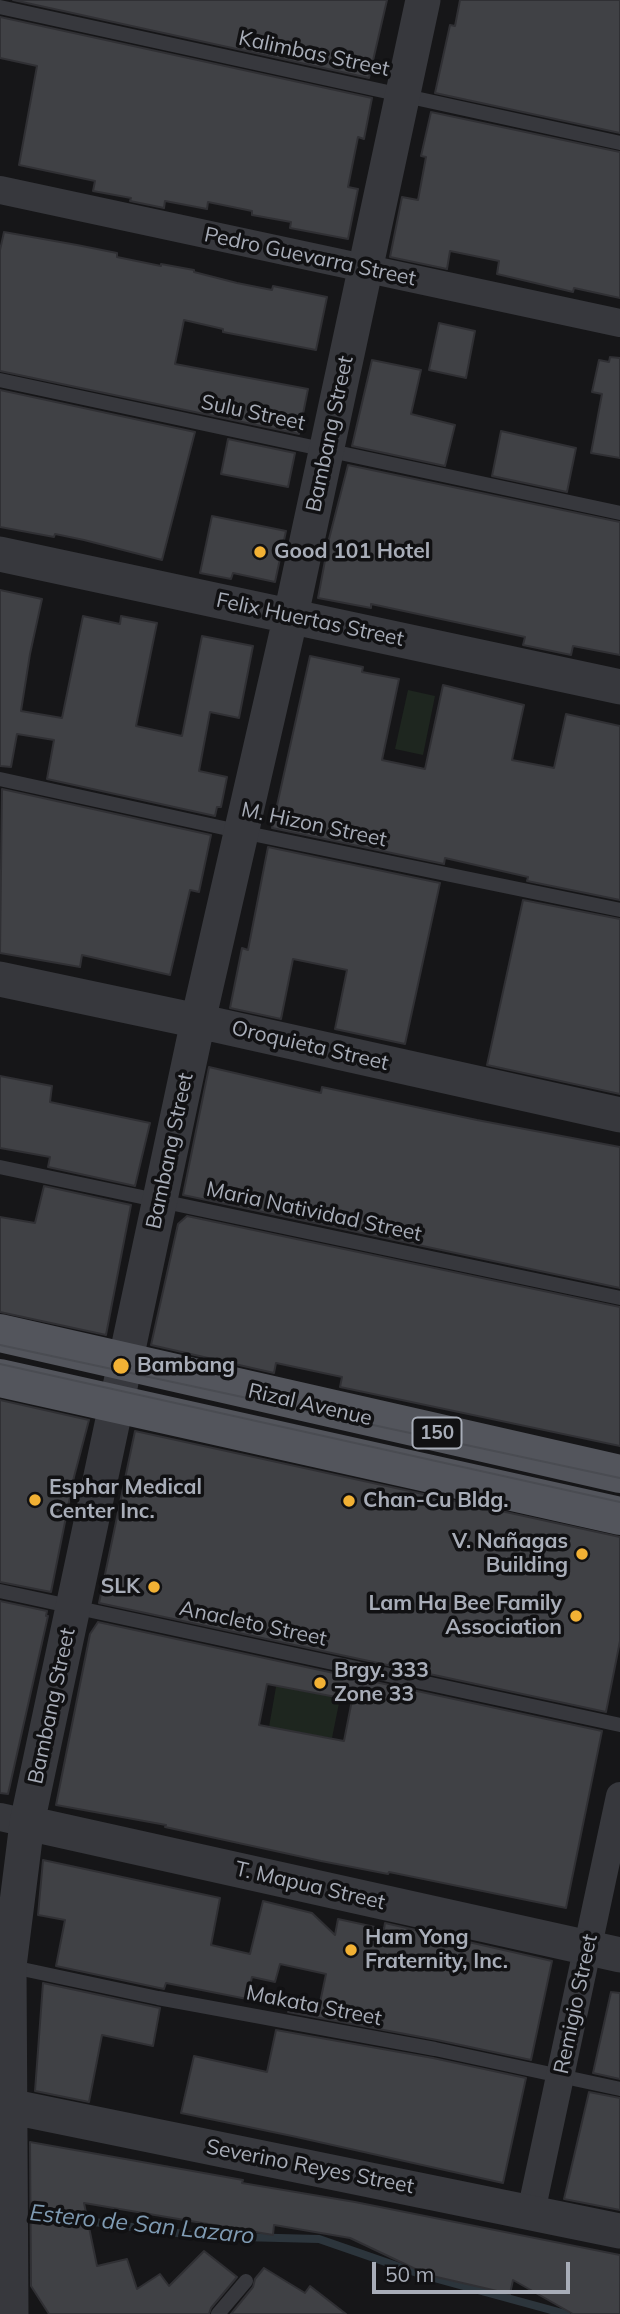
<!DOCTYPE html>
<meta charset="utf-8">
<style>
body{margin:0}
#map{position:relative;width:620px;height:2314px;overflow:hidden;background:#161618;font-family:Mulish,sans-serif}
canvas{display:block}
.scale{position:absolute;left:372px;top:2262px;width:198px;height:32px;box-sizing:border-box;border:4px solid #a8adb8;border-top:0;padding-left:9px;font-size:21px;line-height:24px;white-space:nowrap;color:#a8adb8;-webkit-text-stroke:5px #111113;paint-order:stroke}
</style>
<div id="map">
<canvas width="620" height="2314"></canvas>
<div class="scale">50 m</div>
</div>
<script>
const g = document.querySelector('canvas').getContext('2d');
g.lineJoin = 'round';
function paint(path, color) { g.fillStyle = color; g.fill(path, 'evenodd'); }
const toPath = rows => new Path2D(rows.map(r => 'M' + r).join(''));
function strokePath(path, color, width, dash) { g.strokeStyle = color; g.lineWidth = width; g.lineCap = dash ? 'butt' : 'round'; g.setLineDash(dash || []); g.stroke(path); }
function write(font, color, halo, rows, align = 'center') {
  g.font = font + ' Mulish,sans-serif'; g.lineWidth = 7; g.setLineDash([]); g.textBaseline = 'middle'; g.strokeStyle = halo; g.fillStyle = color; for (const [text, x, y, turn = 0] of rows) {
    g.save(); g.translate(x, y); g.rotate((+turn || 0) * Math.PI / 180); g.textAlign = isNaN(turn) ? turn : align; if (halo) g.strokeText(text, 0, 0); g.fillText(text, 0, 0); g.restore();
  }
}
paint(toPath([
 [408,690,435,696,423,755,395,749],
 [280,1664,296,1690,340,1698,332,1738,269,1727]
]), '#1e261f');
strokePath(toPath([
 [79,2220,200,2236,319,2239,423,2275,566,2314]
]), '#2c353c', 8);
const building = toPath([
 [13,0,387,0,369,78,13,0],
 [460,0,620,0,620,133,435,93,450,25,455,26,460,0],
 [0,17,372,98,364,139,358,137,348,187,358,189,348,239,290,228,291,222,252,215,252,211,208,202,207,209,165,201,164,208,130,201,131,198,93,191,95,181,19,165,37,66,0,58,0,17],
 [431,112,620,152,620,298,574,288,573,292,497,274,499,261,450,251,447,269,390,257,402,197,418,200,426,157,421,156,431,112],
 [4,232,77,245,117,253,117,257,161,266,161,264,194,270,194,272,237,283,272,290,273,286,327,297,316,350,223,332,223,329,184,320,175,364,308,389,299,434,0,371,0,250,4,232],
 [439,323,475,331,466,378,429,370,439,323],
 [610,357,620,358,620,458,591,453,602,394,592,392,599,360,609,362,610,357],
 [372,360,421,370,411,414,455,425,445,466,352,446,372,360],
 [0,390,195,432,162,560,84,540,55,534,54,537,0,527,0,390],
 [501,431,576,448,567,492,492,476,501,431],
 [228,439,295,453,288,487,221,474,228,439],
 [348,465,620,522,620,655,573,646,571,655,523,645,525,637,371,604,371,608,318,598,329,539,348,465],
 [212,516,286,531,275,582,233,573,231,579,200,573,212,516],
 [0,590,42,599,30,654,21,711,62,718,83,616,120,624,121,616,157,623,136,726,182,736,202,636,253,646,239,718,210,712,199,771,227,777,221,807,217,807,215,816,47,779,54,740,17,734,11,767,0,766,0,590],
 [310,656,363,667,362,672,399,679,382,760,425,769,443,685,524,705,512,760,554,768,566,714,620,726,620,900,527,881,528,877,445,858,444,864,272,828,310,656],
 [2,789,211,835,199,892,190,890,170,975,82,955,80,967,0,953,2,789],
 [268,847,440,883,405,1044,335,1029,347,970,293,959,281,1019,230,1008,242,948,248,950,268,847],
 [523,900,620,919,620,1094,487,1065,523,900],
 [209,1067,321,1093,322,1087,477,1120,620,1147,620,1288,183,1195,209,1067],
 [0,1076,52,1086,50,1102,150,1123,135,1186,48,1167,50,1157,0,1148,0,1076],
 [44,1186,131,1205,106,1335,0,1312,0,1217,35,1223,44,1186],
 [187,1216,620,1307,620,1446,340,1387,342,1377,276,1363,274,1373,151,1345,178,1224,187,1216],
 [0,1400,89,1420,74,1477,51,1592,0,1582,0,1400],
 [135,1431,620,1537,620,1641,606,1712,99,1603,135,1431],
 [0,1601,47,1611,46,1616,48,1616,8,1794,0,1793,0,1601],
 [98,1622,602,1731,566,1908,389,1872,388,1874,321,1861,165,1827,166,1825,56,1805,90,1634,98,1622],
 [267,1684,352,1700,344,1741,259,1725,267,1684],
 [43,1860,220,1898,211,1945,250,1954,263,1901,312,1913,335,1935,338,1919,384,1929,385,1923,552,1961,531,2060,437,2040,288,2012,317,2017,326,1974,280,1964,275,1982,252,1977,247,1999,166,1983,164,1989,56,1966,65,1920,38,1915,43,1860],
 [43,1983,160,2008,153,2046,102,2035,89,2102,35,2091,43,1983],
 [611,1992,620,1993,620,2079,593,2073,611,1992],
 [276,2030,433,2058,526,2078,503,2183,292,2136,181,2113,194,2056,267,2072,276,2030],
 [589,2092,620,2098,620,2210,564,2199,589,2092],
 [30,2142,243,2180,242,2183,355,2202,620,2255,620,2314,573,2314,513,2280,510,2294,428,2275,350,2238,274,2225,273,2235,84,2203,97,2266,127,2259,137,2289,160,2274,169,2286,204,2251,237,2277,211,2308,209,2314,49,2314,31,2286,30,2142],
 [264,2268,305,2293,310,2286,346,2314,231,2314,253,2287,255,2279,264,2268]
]);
paint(building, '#404145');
strokePath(building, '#303034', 2);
strokePath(toPath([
 [0,7,620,143],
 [0,380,620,513],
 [0,779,242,832,620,910],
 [0,1167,620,1298],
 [0,1591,620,1725],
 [8,1966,158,1998,435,2049,620,2089],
 [218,2314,246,2281]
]), '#37383d', 14);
strokePath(toPath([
 [0,190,620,323],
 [0,1817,27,1823],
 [531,2212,620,1796]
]), '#37383d', 28);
strokePath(toPath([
 [0,554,620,687],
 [0,979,198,1021,620,1115],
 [27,1823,620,1955],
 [8,2106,620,2231],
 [11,2314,9,1966,27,1823,198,1021,291,615,423,0]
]), '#37383d', 35);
strokePath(toPath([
 [0,1333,620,1474],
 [0,1378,620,1516]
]), '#53555c', 38);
strokePath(toPath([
 [0,1345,620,1478],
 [0,1364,620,1502]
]), '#4a4c52', 2);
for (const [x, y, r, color] of [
 [260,552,7,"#f2b134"],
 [121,1366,9,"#f2b134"],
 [35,1500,7,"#f2b134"],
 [349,1501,7,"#f2b134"],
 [582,1554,7,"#f2b134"],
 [154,1587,7,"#f2b134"],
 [576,1616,7,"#f2b134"],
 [320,1683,7,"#f2b134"],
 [351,1950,7,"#f2b134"]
]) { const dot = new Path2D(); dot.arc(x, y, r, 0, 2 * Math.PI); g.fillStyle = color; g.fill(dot); strokePath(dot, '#111113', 2.5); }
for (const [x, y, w] of [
 [437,1433,49]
]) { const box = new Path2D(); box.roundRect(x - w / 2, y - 15.5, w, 31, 5); g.fillStyle = '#111113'; g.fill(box); strokePath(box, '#a8adb8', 2); }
write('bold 19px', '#a8adb8', null, [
 ["150",437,1433]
]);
write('21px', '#a8adb8', '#111113', [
 ["Kalimbas Street",314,54,12],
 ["Pedro Guevarra Street",310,257,12],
 ["Sulu Street",253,413,12],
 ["Bambang Street",330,434,-78],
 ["Felix Huertas Street",310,620,12],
 ["M. Hizon Street",314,825,12],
 ["Oroquieta Street",310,1046,13],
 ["Bambang Street",170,1151,-78],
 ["Maria Natividad Street",314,1212,12],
 ["Rizal Avenue",310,1405,13],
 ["Anacleto Street",253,1624,12],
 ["Bambang Street",52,1706,-78],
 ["T. Mapua Street",310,1886,13],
 ["Remigio Street",576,2004,-78],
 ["Makata Street",314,2006,11],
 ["Severino Reyes Street",310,2167,11]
]);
write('bold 21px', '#a8adb8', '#111113', [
 ["Good 101 Hotel",274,552],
 ["Bambang",137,1366],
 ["Esphar Medical",49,1488],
 ["Center Inc.",49,1512],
 ["Chan-Cu Bldg.",363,1501],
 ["V. Nañagas",568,1542,"right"],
 ["Building",568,1566,"right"],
 ["SLK",140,1587,"right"],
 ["Lam Ha Bee Family",562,1604,"right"],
 ["Association",562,1628,"right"],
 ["Brgy. 333",334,1671],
 ["Zone 33",334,1695],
 ["Ham Yong",365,1938],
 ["Fraternity, Inc.",365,1962]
], 'left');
write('italic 23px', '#7f9bb3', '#111113', [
 ["Estero de San Lazaro",142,2225,6]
]);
</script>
